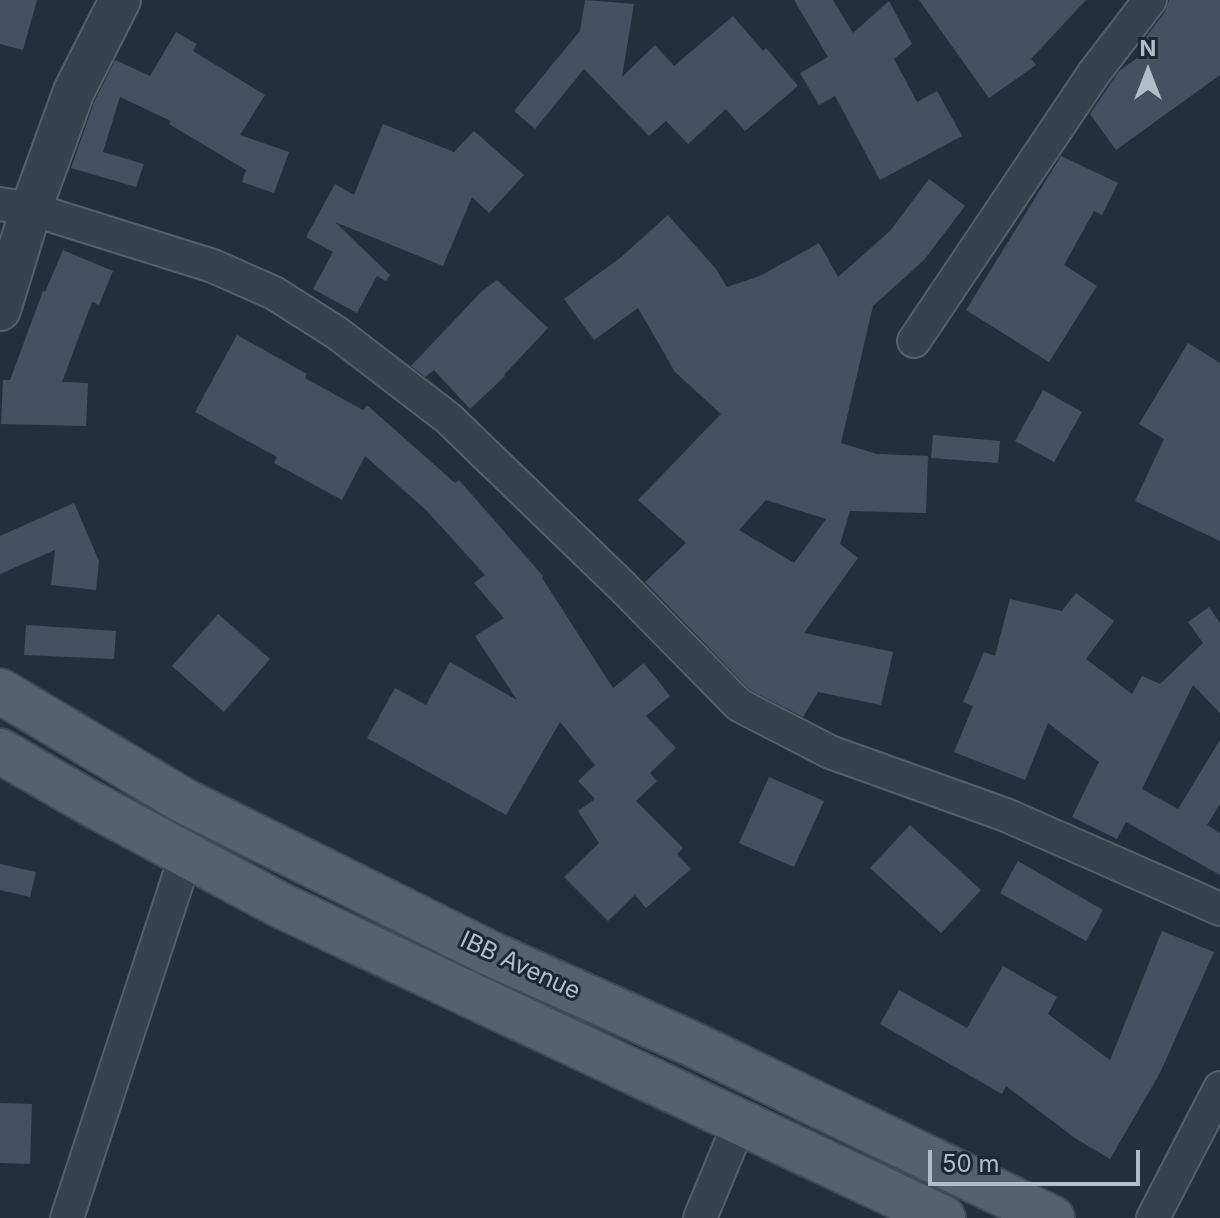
<!DOCTYPE html>
<style>
body{margin:0}
#map{position:relative;width:1220px;height:1218px;overflow:hidden;background:#242f3e;font-family:Inter,sans-serif}
canvas{display:block}
.north{position:absolute;left:1108px;top:32px;width:80px;height:80px;-webkit-text-stroke:6px #1d2633;paint-order:stroke;rotate:0deg;font-size:22px;font-weight:700;line-height:32px;text-align:center;color:#b4bcc9}
.north::after{content:'';display:block;margin:auto;width:28px;height:36px;background:#b4bcc9;clip-path:polygon(50% 0,100% 100%,50% 72%,0 100%)}
.scale{position:absolute;left:928px;top:1150px;width:212px;height:36px;box-sizing:border-box;border:4px solid #b4bcc9;border-top:0;padding-left:10px;font-size:24px;line-height:28px;white-space:nowrap;color:#b4bcc9;-webkit-text-stroke:6px #1d2633;paint-order:stroke}
</style>
<div id="map">
<canvas width="1220" height="1218"></canvas>
<div class="north">N</div>
<div class="scale">50 m</div>
</div>
<script>
const g = document.querySelector('canvas').getContext('2d');
g.lineJoin = 'round';
function paint(path, color) { g.fillStyle = color; g.fill(path, 'evenodd'); }
const toPath = rows => new Path2D(rows.map(r => 'M' + r).join(''));
function strokePath(path, color, width, dash) { g.strokeStyle = color; g.lineWidth = width; g.lineCap = dash ? 'butt' : 'round'; g.setLineDash(dash || []); g.stroke(path); }
function write(font, color, halo, rows, align = 'center') {
  g.font = font + ' Inter,sans-serif'; g.lineWidth = 6; g.setLineDash([]); g.textBaseline = 'middle'; g.strokeStyle = halo; g.fillStyle = color; for (const [text, x, y, turn = 0] of rows) {
    g.save(); g.translate(x, y); g.rotate((+turn || 0) * Math.PI / 180); g.textAlign = isNaN(turn) ? turn : align; if (halo) g.strokeText(text, 0, 0); g.fillText(text, 0, 0); g.restore();
  }
}
paint(toPath([
 [0,0,37,0,23,50,0,44],
 [585,0,634,4,622,77,655,45,674,66,733,16,763,51,766,48,798,86,745,131,726,109,688,144,666,121,649,136,584,69,535,129,514,111,580,31],
 [794,0,833,0,853,33,889,1,912,44,894,59,917,102,937,91,962,136,880,180,835,96,819,105,800,73,828,57],
 [919,0,1086,0,1031,59,1036,65,989,98],
 [1169,0,1220,0,1220,75,1116,150,1090,114,1119,71,1150,49,1142,42,1165,12],
 [176,32,197,44,193,51,265,95,240,135,289,152,274,193,242,182,246,170,169,124,171,121,120,97,103,152,144,164,136,187,71,168,95,100,115,60,150,76],
 [383,124,454,152,474,131,524,175,489,213,472,197,443,266,335,222,390,275,386,281,377,276,357,313,313,289,333,252,306,237,335,184,354,195],
 [1061,156,1118,183,1102,215,1094,211,1064,265,1097,286,1049,362,966,310],
 [929,179,965,206,924,260,873,306,841,443,877,454,928,456,926,513,850,511,840,544,858,558,804,633,893,652,881,705,818,692,803,717,750,690,645,582,686,543,638,500,721,414,675,372,638,308,594,340,564,299,620,258,668,215,716,269,727,287,760,276,819,243,838,277,890,231],
 [766,500,826,519,794,563,739,530],
 [63,250,113,271,99,305,92,302,62,382,88,383,86,426,1,424,3,380,10,380,43,291,45,292],
 [497,280,548,328,504,375,505,376,470,409,434,370,425,377,411,366,482,291],
 [237,335,307,374,305,378,363,410,367,405,455,483,459,480,543,576,542,578,613,688,644,663,670,696,646,716,676,748,650,773,657,781,636,801,683,848,677,854,691,869,646,908,635,895,608,921,564,877,599,843,578,811,595,799,578,781,595,765,560,722,506,815,367,738,395,688,426,705,450,662,517,700,475,636,504,618,474,583,485,575,426,510,365,456,342,500,274,463,277,457,195,412],
 [1188,343,1220,363,1220,541,1135,501,1164,439,1139,424],
 [1043,390,1082,412,1054,462,1015,441],
 [933,435,1000,441,998,463,931,458],
 [74,503,99,561,96,590,51,585,55,550,0,574,0,536],
 [1076,593,1114,621,1086,659,1132,694,1142,676,1160,684,1203,643,1188,622,1209,607,1220,623,1220,713,1193,685,1142,789,1178,809,1220,740,1220,804,1207,825,1220,833,1220,875,1126,822,1117,839,1072,817,1099,762,1048,723,1025,780,954,752,973,706,963,702,984,652,995,656,1010,599,1062,611],
 [218,614,270,659,224,712,172,666],
 [26,625,116,631,114,659,24,655],
 [769,777,824,801,794,867,739,843],
 [910,825,981,890,941,933,870,868],
 [1018,861,1103,910,1086,941,1000,893],
 [0,864,36,872,30,897,0,890],
 [1162,931,1214,952,1160,1073,1110,1159,1075,1138,1006,1086,1002,1094,880,1024,899,990,967,1028,1003,966,1057,997,1048,1014,1110,1060],
 [0,1103,32,1104,30,1164,0,1163]
]), '#455162');
const minor = toPath([
 [0,204,31,209,213,266,274,293,337,333,448,418,623,587,739,705,830,752,1006,815,1220,909],
 [914,341,1094,73,1150,0],
 [67,1218,186,855],
 [700,1218,740,1122],
 [1153,1218,1220,1088]
]);
const tertiary = toPath([
 [0,310,31,209,74,91,120,0]
]);
const primary = toPath([
 [0,691,184,801,491,954,690,1043,1052,1218],
 [0,751,90,803,280,905,943,1218]
]);
strokePath(minor, '#565f6c', 36);
strokePath(tertiary, '#565f6c', 44);
strokePath(primary, '#414a57', 48);
strokePath(minor, '#38414e', 32);
strokePath(tertiary, '#38414e', 40);
strokePath(primary, '#56606e', 44);
write('24px', '#b4bcc9', '#1d2633', [
 ["IBB Avenue",520,966,25]
]);
</script>
